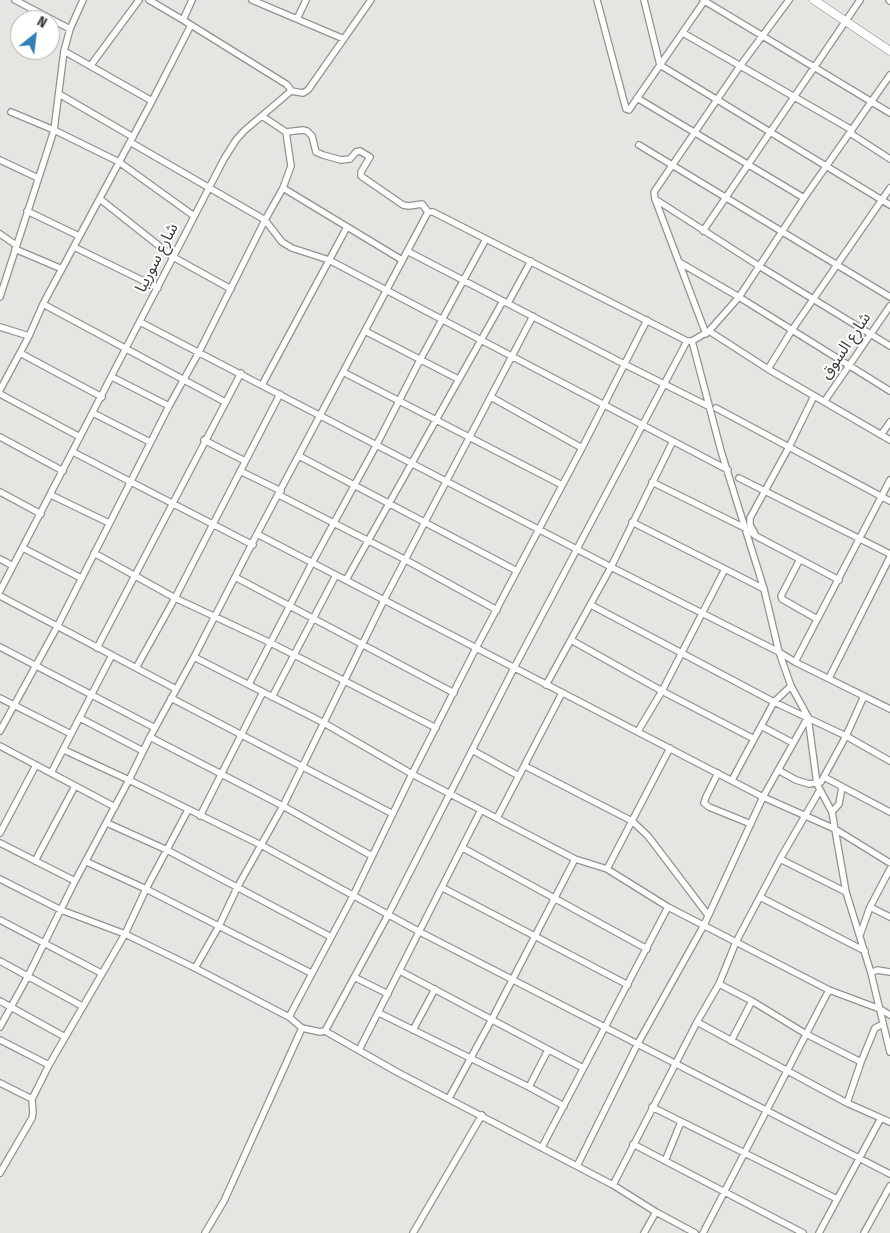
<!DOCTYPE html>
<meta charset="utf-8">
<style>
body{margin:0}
#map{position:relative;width:890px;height:1233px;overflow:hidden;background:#e7e5e2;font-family:"Fira Sans Condensed",sans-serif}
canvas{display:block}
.north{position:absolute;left:10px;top:10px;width:50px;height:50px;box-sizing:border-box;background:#fff;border:1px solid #b1b0b0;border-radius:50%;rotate:29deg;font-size:14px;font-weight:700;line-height:20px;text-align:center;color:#3b3a39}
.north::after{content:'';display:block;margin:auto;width:18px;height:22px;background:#347fb2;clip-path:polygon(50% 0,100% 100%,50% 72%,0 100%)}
</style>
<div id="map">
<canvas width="890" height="1233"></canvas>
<div class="north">N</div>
</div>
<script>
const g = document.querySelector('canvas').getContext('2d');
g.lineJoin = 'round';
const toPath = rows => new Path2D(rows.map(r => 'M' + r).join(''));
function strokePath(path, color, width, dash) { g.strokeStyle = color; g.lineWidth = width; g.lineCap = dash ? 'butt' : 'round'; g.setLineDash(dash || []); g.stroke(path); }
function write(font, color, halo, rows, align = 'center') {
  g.font = font + ' "Fira Sans Condensed","Noto Sans Arabic",sans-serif'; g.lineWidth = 4; g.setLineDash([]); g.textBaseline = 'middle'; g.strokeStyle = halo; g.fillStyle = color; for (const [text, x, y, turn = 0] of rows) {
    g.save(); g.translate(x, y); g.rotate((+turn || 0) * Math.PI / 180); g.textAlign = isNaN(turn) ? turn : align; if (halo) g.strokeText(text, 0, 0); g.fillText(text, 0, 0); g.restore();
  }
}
const minor = toPath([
 [15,0,70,29],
 [149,0,183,20],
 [252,0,344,39],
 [597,0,626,109,629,110,705,0],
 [644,0,660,65,890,205],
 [703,0,890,113],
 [889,0,890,1],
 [297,19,306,0],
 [683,33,852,130],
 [64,51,152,101],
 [91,65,139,0],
 [291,91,303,93,308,90,371,0],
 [59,94,133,137],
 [637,98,804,198],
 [11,112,54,130,119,162,194,216],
 [286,132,303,130,307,131,312,136,316,152,323,155,341,160,350,159,356,152,360,151,370,157,361,172,361,176,403,205,409,206,422,204,428,212,433,212,486,239,687,341,692,341,709,331,739,297,804,198,890,75],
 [850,133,890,159],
 [130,142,265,220,282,242,292,248,329,260,728,470],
 [639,145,890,297],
 [0,160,38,178],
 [283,188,402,260],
 [100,199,173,257,231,289],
 [655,199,759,266,890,346],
 [27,211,79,236],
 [703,231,860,0],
 [0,234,16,245],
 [74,247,158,288],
 [15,249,62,269],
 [407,251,624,364,708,406],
 [679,262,739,297,890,391],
 [0,297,48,149,54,130,64,51,70,29,83,0],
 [508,303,531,261],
 [43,304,225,402],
 [140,322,611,567,779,652,795,662,890,709],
 [0,327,29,336],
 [365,331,458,379],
 [709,331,768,369,890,440],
 [706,334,655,199,654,192,740,66,789,0],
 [692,341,721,451,764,589,779,652,791,686,808,717,817,784,832,812,846,892,871,973,890,1052],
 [20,353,102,397],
 [768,369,792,330,890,188],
 [343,372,562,485],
 [112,377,169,406],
 [262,385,347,227],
 [0,390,29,336,43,304,152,101,191,25],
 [0,394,80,437],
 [491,397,582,448],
 [824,402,890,306],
 [716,408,890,501],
 [93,413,150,442],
 [881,435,890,422],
 [0,437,63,471],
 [204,440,245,461],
 [73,452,253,545],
 [299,456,517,571],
 [240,471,281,491],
 [739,478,890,554],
 [652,482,747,529,756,536,839,580],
 [0,492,41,514],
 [51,495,109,523],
 [279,495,406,560,497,610],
 [632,522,725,569],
 [257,534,763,797,835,829,890,863],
 [755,534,750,525,750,518,789,447,814,396],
 [23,548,81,578],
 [94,553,175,598,271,643,436,728],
 [0,559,13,566],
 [800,559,781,596,782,599,817,619],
 [235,577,454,693],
 [346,580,503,301],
 [0,591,224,159,236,140,244,131,291,91,289,87,286,84,183,20,192,0],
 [0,596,176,689],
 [591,605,774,702,846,736,890,761],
 [571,640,662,691,754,739],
 [0,647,155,728],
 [97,648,241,373],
 [194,657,324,723,412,774,575,859,607,869,668,907,829,990,880,1009,890,1015],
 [795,662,890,480],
 [136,668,175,598,280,394],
 [829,678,890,557],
 [249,684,312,563,377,444,420,360,486,239],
 [546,685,611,567,673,441],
 [272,697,336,575],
 [0,698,71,734],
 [171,698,393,814],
 [80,718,143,751],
 [761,726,793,743],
 [0,731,57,627,169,406,199,352,265,220,283,188,291,166,286,132,262,116],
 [638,731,662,691,725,569,764,589],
 [150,737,283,806,372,856],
 [0,746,115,807],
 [64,750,129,780,261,845,420,932,890,1174],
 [472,750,519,776],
 [525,766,632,821,648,836,708,915],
 [778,770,796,780,809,784,821,782,846,736,864,696],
 [51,773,112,655],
 [718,773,706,797,704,803,709,807,751,824],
 [824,777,890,812],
 [732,780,774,702,791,686],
 [832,812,839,804,842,787],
 [200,816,263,692],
 [497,818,562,693],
 [107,823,167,850,331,937],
 [0,833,36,765],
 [0,843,75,881],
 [463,848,647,949],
 [780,859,846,892],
 [35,861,75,786],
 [87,862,146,889,311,973],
 [607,869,670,748],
 [0,879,61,910,125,934,195,968,289,1017,302,1028,320,1032,325,1031,388,915,514,668,687,341],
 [443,888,628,985],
 [760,897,865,951],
 [870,907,890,917],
 [0,920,101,973],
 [860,935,870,907,890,869],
 [0,961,82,1006],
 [195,968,219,926,238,886,283,806,384,600,533,316],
 [400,971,583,1068],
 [871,973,877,970,890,972],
 [354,977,388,994],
 [719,984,752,1001,806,1034,861,1062],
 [0,1001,65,1037],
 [379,1013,529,1087,564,1106],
 [289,1017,353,896,412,774,476,648,582,448,647,320],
 [697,1022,847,1103,890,1122],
 [0,1027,28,976,75,881,129,780,150,737,194,657,257,534,428,212],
 [413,1030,435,989],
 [325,1031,397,1072,613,1185,656,1212,695,1233],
 [0,1040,49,1065],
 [731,1041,752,1001],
 [359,1050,481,810],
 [0,1083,32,1099],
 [529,1087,548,1050],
 [449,1098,492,1019,575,859],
 [847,1103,861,1062,875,1028,883,1024],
 [652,1107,837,1199],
 [633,1144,803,1233],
 [542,1147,668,907],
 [665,1161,681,1122],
 [577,1166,637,1045,704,925,763,797,808,717],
 [0,1173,32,1118,33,1113,32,1099,49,1065,125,934,146,889,188,810],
 [613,1185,697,1022,719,984,736,942,780,859,820,790],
 [205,1233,224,1201,302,1028],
 [413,1233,482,1115],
 [644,1233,656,1212],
 [703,1233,829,990],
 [819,1233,881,1118],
 [864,1233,890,1186]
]);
const major = toPath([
 [814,0,890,51]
]);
strokePath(minor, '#93918e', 8);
strokePath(major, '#93918e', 9);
strokePath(minor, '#fff', 5.5);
strokePath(major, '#fff', 8);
write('16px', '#3b3a39', '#fff', [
 ["شارع سوريبا",157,258,-63],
 ["شارع السوق",846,346,-56]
]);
</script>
